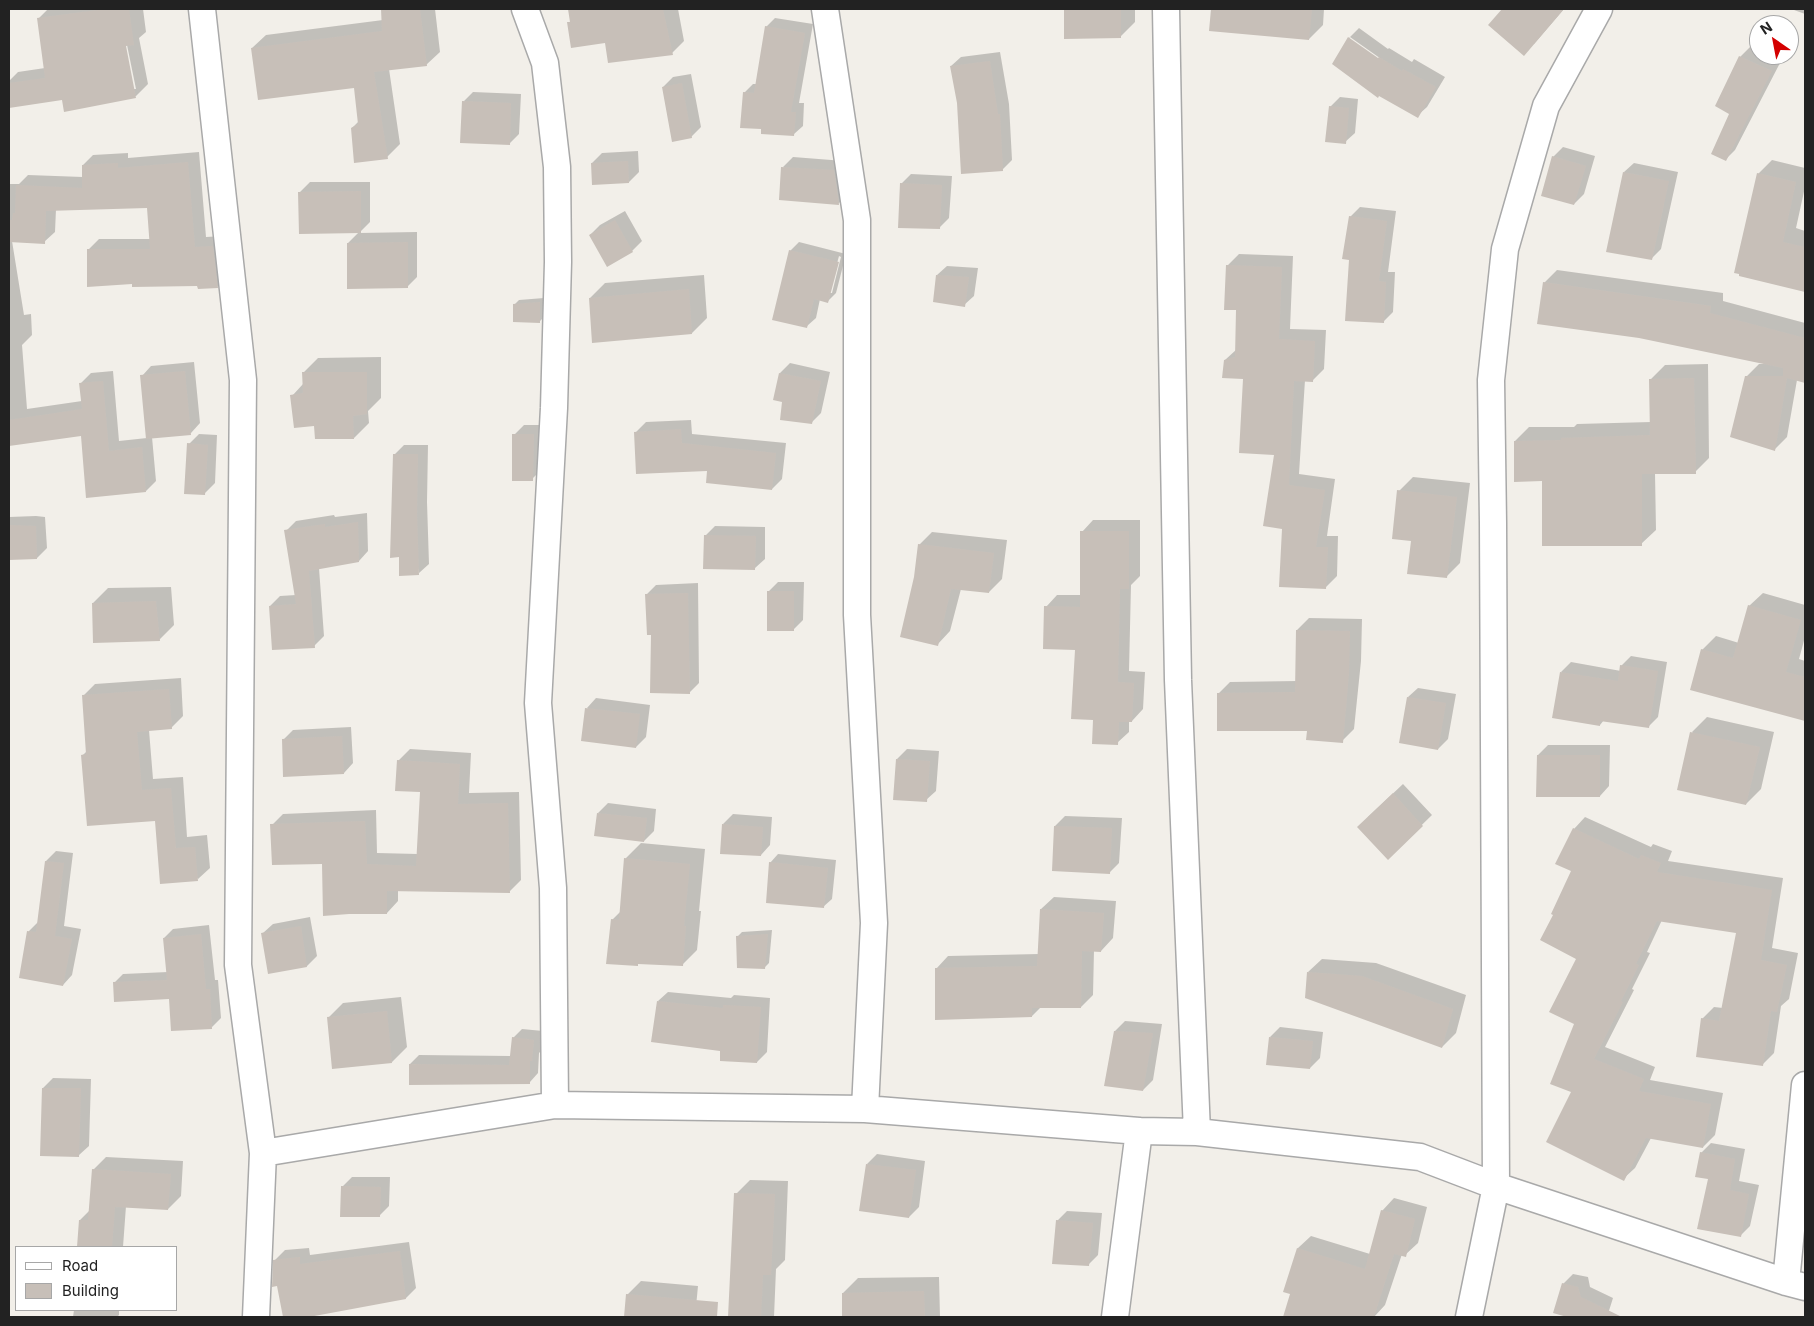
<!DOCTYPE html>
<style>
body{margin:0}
#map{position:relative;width:1814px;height:1326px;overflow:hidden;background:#f2efe9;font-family:Inter,sans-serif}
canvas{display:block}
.frame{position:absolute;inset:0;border:10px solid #222;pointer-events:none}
.legend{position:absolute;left:15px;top:1246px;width:162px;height:65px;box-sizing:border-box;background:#fff;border:1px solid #a7a7a7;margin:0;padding:6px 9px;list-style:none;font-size:15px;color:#222}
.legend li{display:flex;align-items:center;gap:10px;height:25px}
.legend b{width:25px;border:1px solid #a7a7a7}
.north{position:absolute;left:1749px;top:15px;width:50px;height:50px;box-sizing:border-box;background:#fff;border:1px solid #a7a7a7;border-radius:50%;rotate:327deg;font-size:14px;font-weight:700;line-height:20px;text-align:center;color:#222}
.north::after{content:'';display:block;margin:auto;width:18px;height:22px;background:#d40000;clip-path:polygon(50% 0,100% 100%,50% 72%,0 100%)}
</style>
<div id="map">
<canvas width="1814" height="1326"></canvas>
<div class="frame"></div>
<ul class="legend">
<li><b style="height:6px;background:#fff"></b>Road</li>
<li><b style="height:14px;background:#c7bfb8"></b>Building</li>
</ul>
<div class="north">N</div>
</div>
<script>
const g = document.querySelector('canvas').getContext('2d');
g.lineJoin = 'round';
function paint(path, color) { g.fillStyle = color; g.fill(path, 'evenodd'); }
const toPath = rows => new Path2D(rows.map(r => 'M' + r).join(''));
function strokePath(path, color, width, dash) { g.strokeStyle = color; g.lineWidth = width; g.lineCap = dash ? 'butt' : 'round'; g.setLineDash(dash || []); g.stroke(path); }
paint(toPath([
 [48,9,143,9,146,32,139,38,148,84,136,96,63,99,9,107,9,81,18,72,45,68,38,19],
 [124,40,126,40,136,89,133,89],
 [383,9,435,9,440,52,426,65,389,69,400,144,387,157,352,128,359,121,355,86,252,48,266,35,383,20],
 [569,9,678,9,684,41,672,53,606,41,568,23,571,21],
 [1065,9,1135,9,1135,22,1120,37,1065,37],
 [1213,9,1324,9,1323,25,1309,39,1210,30],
 [1503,9,1564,9,1534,44,1490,24],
 [1794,9,1805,9,1805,14,1794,10],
 [775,18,813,24,799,103,804,103,803,126,794,134,763,128,744,93,753,84,756,84,766,27],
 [1359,28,1388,49,1389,48,1412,62,1414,59,1445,77,1427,107,1417,116,1333,64,1350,37,1350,40,1382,63,1384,61,1350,37],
 [1750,47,1759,51,1759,55,1768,55,1781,61,1735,150,1725,160,1730,114,1740,57],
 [1000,52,1009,104,1012,160,1002,170,958,103,951,66,961,57],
 [691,74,701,127,691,137,663,87,673,77],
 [473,92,521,94,519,134,509,144,464,101],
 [1340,97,1358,99,1355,133,1345,142,1330,107],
 [1563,147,1595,156,1584,194,1574,204,1553,157],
 [638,151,639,172,629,182,592,163,602,153],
 [199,152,206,237,223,236,228,276,217,287,133,283,88,250,99,239,150,239,148,207,56,209,55,232,44,242,12,241,24,315,31,314,32,335,22,345,27,409,82,401,81,383,91,373,113,371,119,441,147,438,142,376,151,366,194,362,200,423,191,433,152,437,156,481,146,491,82,434,9,445,9,184,19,184,28,175,83,177,83,165,93,155,128,153,128,158],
 [793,157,844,161,848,194,838,204,783,167],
 [1772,160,1805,168,1805,187,1796,228,1805,231,1805,291,1740,275,1758,174],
 [1634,163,1678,172,1661,249,1651,259,1624,172],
 [911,174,952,176,949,218,939,228,901,184],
 [310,182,370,182,370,222,359,233,417,232,417,277,407,287,348,243,359,232,300,192],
 [1360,207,1396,211,1388,272,1395,272,1393,312,1383,322,1350,259,1350,217],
 [625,211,642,241,632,251,590,235,600,225],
 [799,242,846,254,836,293,828,301,820,299,816,318,807,326,790,251],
 [839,256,841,257,832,293,829,293],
 [1239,254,1293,256,1290,329,1326,330,1324,369,1313,380,1305,380,1299,474,1335,479,1327,536,1338,536,1337,576,1325,588,1283,528,1276,454,1244,378,1225,360,1237,349,1238,309,1227,266],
 [947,266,978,268,974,296,964,305,937,275],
 [1557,270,1723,293,1723,301,1805,323,1805,382,1797,380,1787,437,1774,450,1746,377,1759,364,1766,364,1544,283],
 [704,275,707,318,692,333,590,298,605,283],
 [544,298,544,317,539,322,515,304,519,300],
 [381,357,381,398,368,411,369,423,354,438,315,425,292,396,303,384,303,373,318,358],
 [790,363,830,372,821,413,811,423,783,401,780,373],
 [1708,364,1709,458,1695,472,1655,473,1656,530,1641,544,1543,480,1515,441,1529,427,1574,427,1577,424,1651,422,1651,379,1665,365],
 [691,420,692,434,786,443,782,479,772,489,709,469,636,432,646,422],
 [524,425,543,425,542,469,532,479,514,435],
 [199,434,217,435,215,483,205,493,189,444],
 [404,445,428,445,427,502,429,564,419,573,394,455],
 [1413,477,1470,483,1460,563,1446,577,1412,540,1399,491],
 [367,513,368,551,359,561,319,568,324,636,314,646,270,606,280,596,296,595,286,531,296,521,334,515,335,517],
 [36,516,45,517,47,548,37,558,9,559,9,517],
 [1093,520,1140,520,1140,576,1131,585,1129,671,1145,672,1143,709,1132,721,1129,721,1129,732,1117,743,1094,719,1076,649,1046,607,1057,595,1081,595,1082,532],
 [715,526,765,527,765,559,755,568,705,536],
 [932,532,1007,540,1002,579,989,592,961,589,950,631,937,645,915,577,919,545],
 [778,582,804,582,803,620,793,630,768,592],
 [698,583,699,683,689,693,652,633,646,595,656,585],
 [171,587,174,625,159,640,93,603,108,588],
 [1763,593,1805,605,1805,637,1799,659,1805,661,1804,719,1702,650,1716,636,1739,643,1749,606],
 [1309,618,1362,619,1361,661,1354,729,1342,741,1218,694,1230,682,1297,681,1297,630],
 [1631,656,1667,662,1658,717,1648,727,1604,720,1600,725,1561,672,1571,662,1621,671,1621,666],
 [181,678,183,716,171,728,149,730,153,779,183,777,187,837,207,835,210,868,198,879,156,820,83,755,87,751,83,696,95,684],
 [1418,688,1456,694,1448,739,1438,749,1408,697],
 [596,698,650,705,646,737,636,747,587,708],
 [1707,717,1774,732,1761,789,1746,804,1692,732],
 [351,727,353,763,344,773,283,740,293,730],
 [1548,745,1610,745,1609,786,1600,796,1538,755],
 [410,749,471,753,469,793,519,792,521,880,509,892,398,890,398,901,387,913,323,862,272,825,283,814,376,810,377,853,418,854,421,791,398,761],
 [907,749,939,751,936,791,926,800,897,759],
 [1403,784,1432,815,1388,858,1368,817],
 [608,803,656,809,654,831,644,841,598,813],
 [733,814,772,817,770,845,761,855,723,824],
 [1065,816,1122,818,1119,863,1109,873,1055,826],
 [1585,817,1651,847,1653,844,1672,851,1668,861,1783,878,1772,948,1798,953,1789,999,1781,1006,1774,1053,1762,1065,1702,1019,1714,1007,1723,1008,1738,932,1662,920,1647,952,1650,953,1632,989,1634,990,1605,1047,1655,1067,1650,1080,1723,1093,1715,1135,1703,1147,1651,1138,1635,1168,1623,1179,1573,1091,1578,959,1554,914,1572,870,1574,829],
 [641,843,705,849,699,911,701,911,697,950,682,965,639,963,637,965,612,920,621,911,626,858],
 [56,851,73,853,64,926,81,929,72,975,63,985,20,977,29,931,39,921,46,861],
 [778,854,836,860,832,899,823,907,770,863],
 [1054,897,1116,901,1113,938,1101,951,1094,950,1093,995,1081,1007,1041,1007,1032,1016,936,969,948,956,1039,954,1041,909],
 [310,917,317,956,307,966,269,972,263,933,273,924],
 [209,925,215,980,218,980,221,1018,212,1027,170,997,114,983,123,974,168,972,164,938,173,929],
 [772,930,769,963,764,968,737,937,742,932],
 [1322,959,1376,963,1466,995,1456,1033,1442,1047,1308,972],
 [668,992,731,998,734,995,770,998,767,1052,757,1062,722,1050,658,1001],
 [401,997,407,1047,392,1062,328,1018,343,1003],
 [1125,1021,1162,1024,1153,1080,1143,1090,1115,1031],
 [1280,1027,1323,1032,1320,1058,1310,1068,1270,1037],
 [522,1029,543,1031,541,1051,539,1053,538,1073,530,1082,410,1064,419,1055,511,1056,513,1038],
 [53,1078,91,1079,89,1146,79,1155,43,1088],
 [1711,1143,1745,1149,1739,1181,1759,1185,1750,1226,1740,1236,1709,1178,1701,1153],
 [877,1154,925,1161,919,1207,909,1217,867,1164],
 [106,1157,183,1161,181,1196,168,1209,126,1206,123,1247,78,1247,80,1220,90,1210,93,1170],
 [352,1177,390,1177,389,1206,379,1216,342,1187],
 [750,1180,788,1181,785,1260,776,1269,774,1317,730,1317,736,1194],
 [1394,1198,1427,1207,1418,1243,1405,1255,1402,1254,1385,1305,1374,1317,1339,1308,1337,1317,1284,1317,1291,1293,1298,1248,1311,1236,1370,1254,1382,1211],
 [1067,1211,1102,1213,1098,1255,1088,1265,1057,1221],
 [409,1242,416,1288,406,1298,313,1315,314,1317,284,1317,275,1260,285,1250,309,1248,310,1255],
 [1573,1274,1588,1277,1590,1287,1613,1298,1607,1317,1571,1317,1554,1312,1563,1284],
 [939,1277,940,1317,843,1317,843,1293,858,1278],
 [641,1281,698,1286,695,1317,625,1317,627,1295],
 [74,1310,119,1310,119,1315,117,1317,73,1317]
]), '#0003');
paint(toPath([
 [105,9,129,9,134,45,126,46,136,98,64,112,62,100,9,108,9,83,45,78,37,18],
 [381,9,420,9,427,66,374,72,388,159,354,163,351,128,358,124,354,88,258,100,251,48,382,31],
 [568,9,663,9,673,55,608,63,605,43,571,48,567,22,570,22],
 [1064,9,1121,9,1121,38,1064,39],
 [1211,9,1312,9,1309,40,1209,31],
 [1502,9,1564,9,1524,56,1488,25],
 [765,26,805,33,791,112,796,112,794,136,761,134,761,129,740,128,743,92,754,93],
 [1348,37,1378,58,1379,57,1402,71,1403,69,1436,87,1418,118,1379,96,1378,98,1332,64],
 [1739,56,1772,71,1726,161,1711,154,1729,114,1715,106],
 [990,61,998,114,1000,114,1003,171,961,174,957,103,950,66],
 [682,83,692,138,672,142,662,87],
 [462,101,511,103,510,145,460,143],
 [1329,106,1349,108,1346,144,1325,142],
 [1552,156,1586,166,1574,205,1541,196],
 [628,161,629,183,592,185,591,163],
 [188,162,195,247,213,246,218,288,198,289,197,286,132,287,132,284,87,287,87,249,150,249,147,208,46,211,45,244,9,242,9,220,12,220,13,213,15,213,16,185,82,188,82,165,118,163,118,168],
 [781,167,834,170,839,205,779,200],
 [1623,172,1669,181,1652,260,1606,252],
 [1757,173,1796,182,1783,242,1805,247,1805,292,1739,276,1739,274,1734,273],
 [900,183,942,185,940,229,898,228],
 [361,191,361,233,299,234,298,192],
 [1349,216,1387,221,1379,281,1386,282,1384,323,1345,321,1349,260,1342,259],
 [615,220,633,252,607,267,589,235],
 [408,242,408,288,347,289,347,243],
 [789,250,839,262,828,303,814,299,807,328,772,320],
 [1226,265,1282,267,1279,339,1315,341,1313,382,1294,381,1289,485,1325,490,1316,547,1328,547,1326,589,1279,587,1282,529,1263,526,1274,455,1239,453,1243,379,1222,378,1224,360,1235,357,1236,310,1224,310],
 [936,275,969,277,965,307,933,302],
 [1543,282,1711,306,1710,313,1805,338,1805,383,1787,378,1775,451,1730,437,1745,376,1783,376,1783,368,1639,338,1537,324],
 [689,289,692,334,592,343,589,298],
 [540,302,540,323,513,322,513,304],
 [185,371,191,435,146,439,140,375],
 [302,372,367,372,367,414,353,416,354,439,315,439,314,426,294,428,290,395,303,393],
 [779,373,821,381,812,424,780,420,782,402,773,400],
 [1694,378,1696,474,1642,474,1642,546,1542,546,1542,481,1514,482,1514,441,1561,440,1561,438,1650,435,1649,379],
 [103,381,109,451,142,447,146,492,86,498,81,436,9,446,9,420,82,409,79,383],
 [681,429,682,443,776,453,772,490,706,483,707,471,636,474,634,432],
 [512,434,534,434,533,481,512,481],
 [187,443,208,445,205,495,184,494],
 [393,454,418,454,417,513,419,575,399,576,399,557,390,558],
 [1397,490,1457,497,1447,578,1407,574,1411,541,1392,539],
 [358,522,359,562,309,571,315,648,272,650,269,606,296,604,284,530,325,524,325,527],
 [9,525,36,526,37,559,9,560],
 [1080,531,1129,531,1129,589,1120,589,1118,682,1134,683,1132,722,1119,722,1118,745,1092,744,1093,720,1071,719,1075,650,1043,649,1044,606,1080,607],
 [704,535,756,536,755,570,703,569],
 [918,544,994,553,989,593,951,589,938,646,900,637,914,577],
 [767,591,794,591,794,631,767,631],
 [688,593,690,694,650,693,651,635,647,635,645,594],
 [156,601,160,641,93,643,92,603],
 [1748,605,1801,620,1786,672,1805,677,1805,721,1690,690,1701,649,1733,658],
 [1296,630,1350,631,1349,673,1343,743,1306,740,1307,731,1217,731,1217,693,1295,692],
 [1620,665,1658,671,1649,728,1600,721,1600,726,1552,718,1560,672,1618,681],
 [169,689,172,729,137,732,142,790,171,788,176,848,195,847,198,881,160,884,155,821,87,826,81,755,86,754,82,695],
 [1407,697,1446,703,1438,750,1399,743],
 [585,708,640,714,636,748,581,741],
 [1690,732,1760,747,1746,805,1677,790],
 [342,736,344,774,283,777,282,739],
 [1537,755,1600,755,1600,797,1536,797],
 [896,759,930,761,927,802,893,800],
 [397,760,460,764,458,804,508,803,510,893,387,891,387,914,349,914,323,916,322,864,272,865,270,824,365,821,367,864,416,866,420,792,395,791],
 [1393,793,1423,826,1388,860,1357,827],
 [597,813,647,818,644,842,594,836],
 [722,824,763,827,761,856,720,854],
 [1054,826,1112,828,1110,874,1052,871],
 [1573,828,1639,859,1641,855,1661,863,1657,872,1772,890,1761,960,1787,965,1777,1012,1771,1011,1763,1066,1696,1057,1701,1018,1719,1021,1736,933,1657,921,1636,964,1639,965,1621,1001,1623,1002,1594,1059,1644,1079,1639,1091,1711,1104,1703,1148,1646,1138,1624,1181,1546,1142,1571,1092,1550,1084,1574,1024,1549,1012,1576,959,1540,940,1553,915,1551,914,1571,871,1555,864],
 [624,858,690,864,684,926,686,926,683,966,638,964,638,966,606,964,611,919,619,920],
 [45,861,64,863,55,936,72,939,63,986,19,978,27,931,36,932],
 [769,862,828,868,824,908,766,903],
 [1040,909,1104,913,1101,952,1082,951,1081,1008,1032,1008,1032,1017,935,1020,935,968,1037,966],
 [301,926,307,967,268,974,261,933],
 [201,934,206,989,210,989,212,1029,171,1031,169,999,114,1002,113,982,167,980,163,938],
 [768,934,765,969,737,968,736,936],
 [1307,972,1362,976,1453,1009,1442,1048,1305,998],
 [657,1001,723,1008,723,1005,761,1007,757,1063,720,1061,720,1051,651,1042],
 [387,1011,392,1063,332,1069,327,1017],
 [1114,1031,1153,1033,1143,1091,1104,1086],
 [512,1037,534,1040,532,1061,530,1061,530,1084,409,1085,409,1064,509,1065],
 [1269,1037,1313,1041,1310,1069,1266,1065],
 [42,1088,81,1088,79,1157,40,1156],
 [1700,1152,1735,1159,1730,1190,1749,1194,1741,1237,1697,1229,1708,1179,1695,1177],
 [866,1164,916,1170,909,1218,859,1211],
 [92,1169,171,1174,168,1210,115,1207,112,1247,77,1247,79,1220,88,1220],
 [341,1186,381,1187,380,1217,340,1217],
 [734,1193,775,1194,771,1275,763,1275,761,1317,728,1317],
 [1381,1210,1415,1219,1406,1257,1394,1254,1374,1317,1283,1317,1290,1294,1283,1292,1297,1248,1365,1269],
 [1056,1220,1093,1223,1089,1266,1052,1264],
 [400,1251,406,1299,309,1317,283,1317,277,1286,272,1287,273,1260,300,1257,300,1264],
 [1562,1283,1578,1287,1581,1297,1622,1317,1567,1317,1553,1313],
 [924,1291,925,1317,842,1317,842,1293],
 [626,1294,718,1302,717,1317,624,1317]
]), '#c7bfb8');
const minor = toPath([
 [202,9,243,380,238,965,263,1153,256,1317],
 [525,9,545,63,557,167,558,262,554,408,538,703,553,888,555,1105],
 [825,9,857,220,857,615,874,923,865,1109],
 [1166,9,1178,680,1197,1132],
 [263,1153,555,1105,865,1109,1139,1131,1197,1132,1420,1157,1496,1186,1786,1282,1805,1287],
 [1786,1282,1805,1085],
 [1115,1317,1139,1131],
 [1469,1317,1496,1186,1493,523,1491,380,1505,249,1546,106,1599,9]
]);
strokePath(minor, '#a9a9a9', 29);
strokePath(minor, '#fff', 26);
</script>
